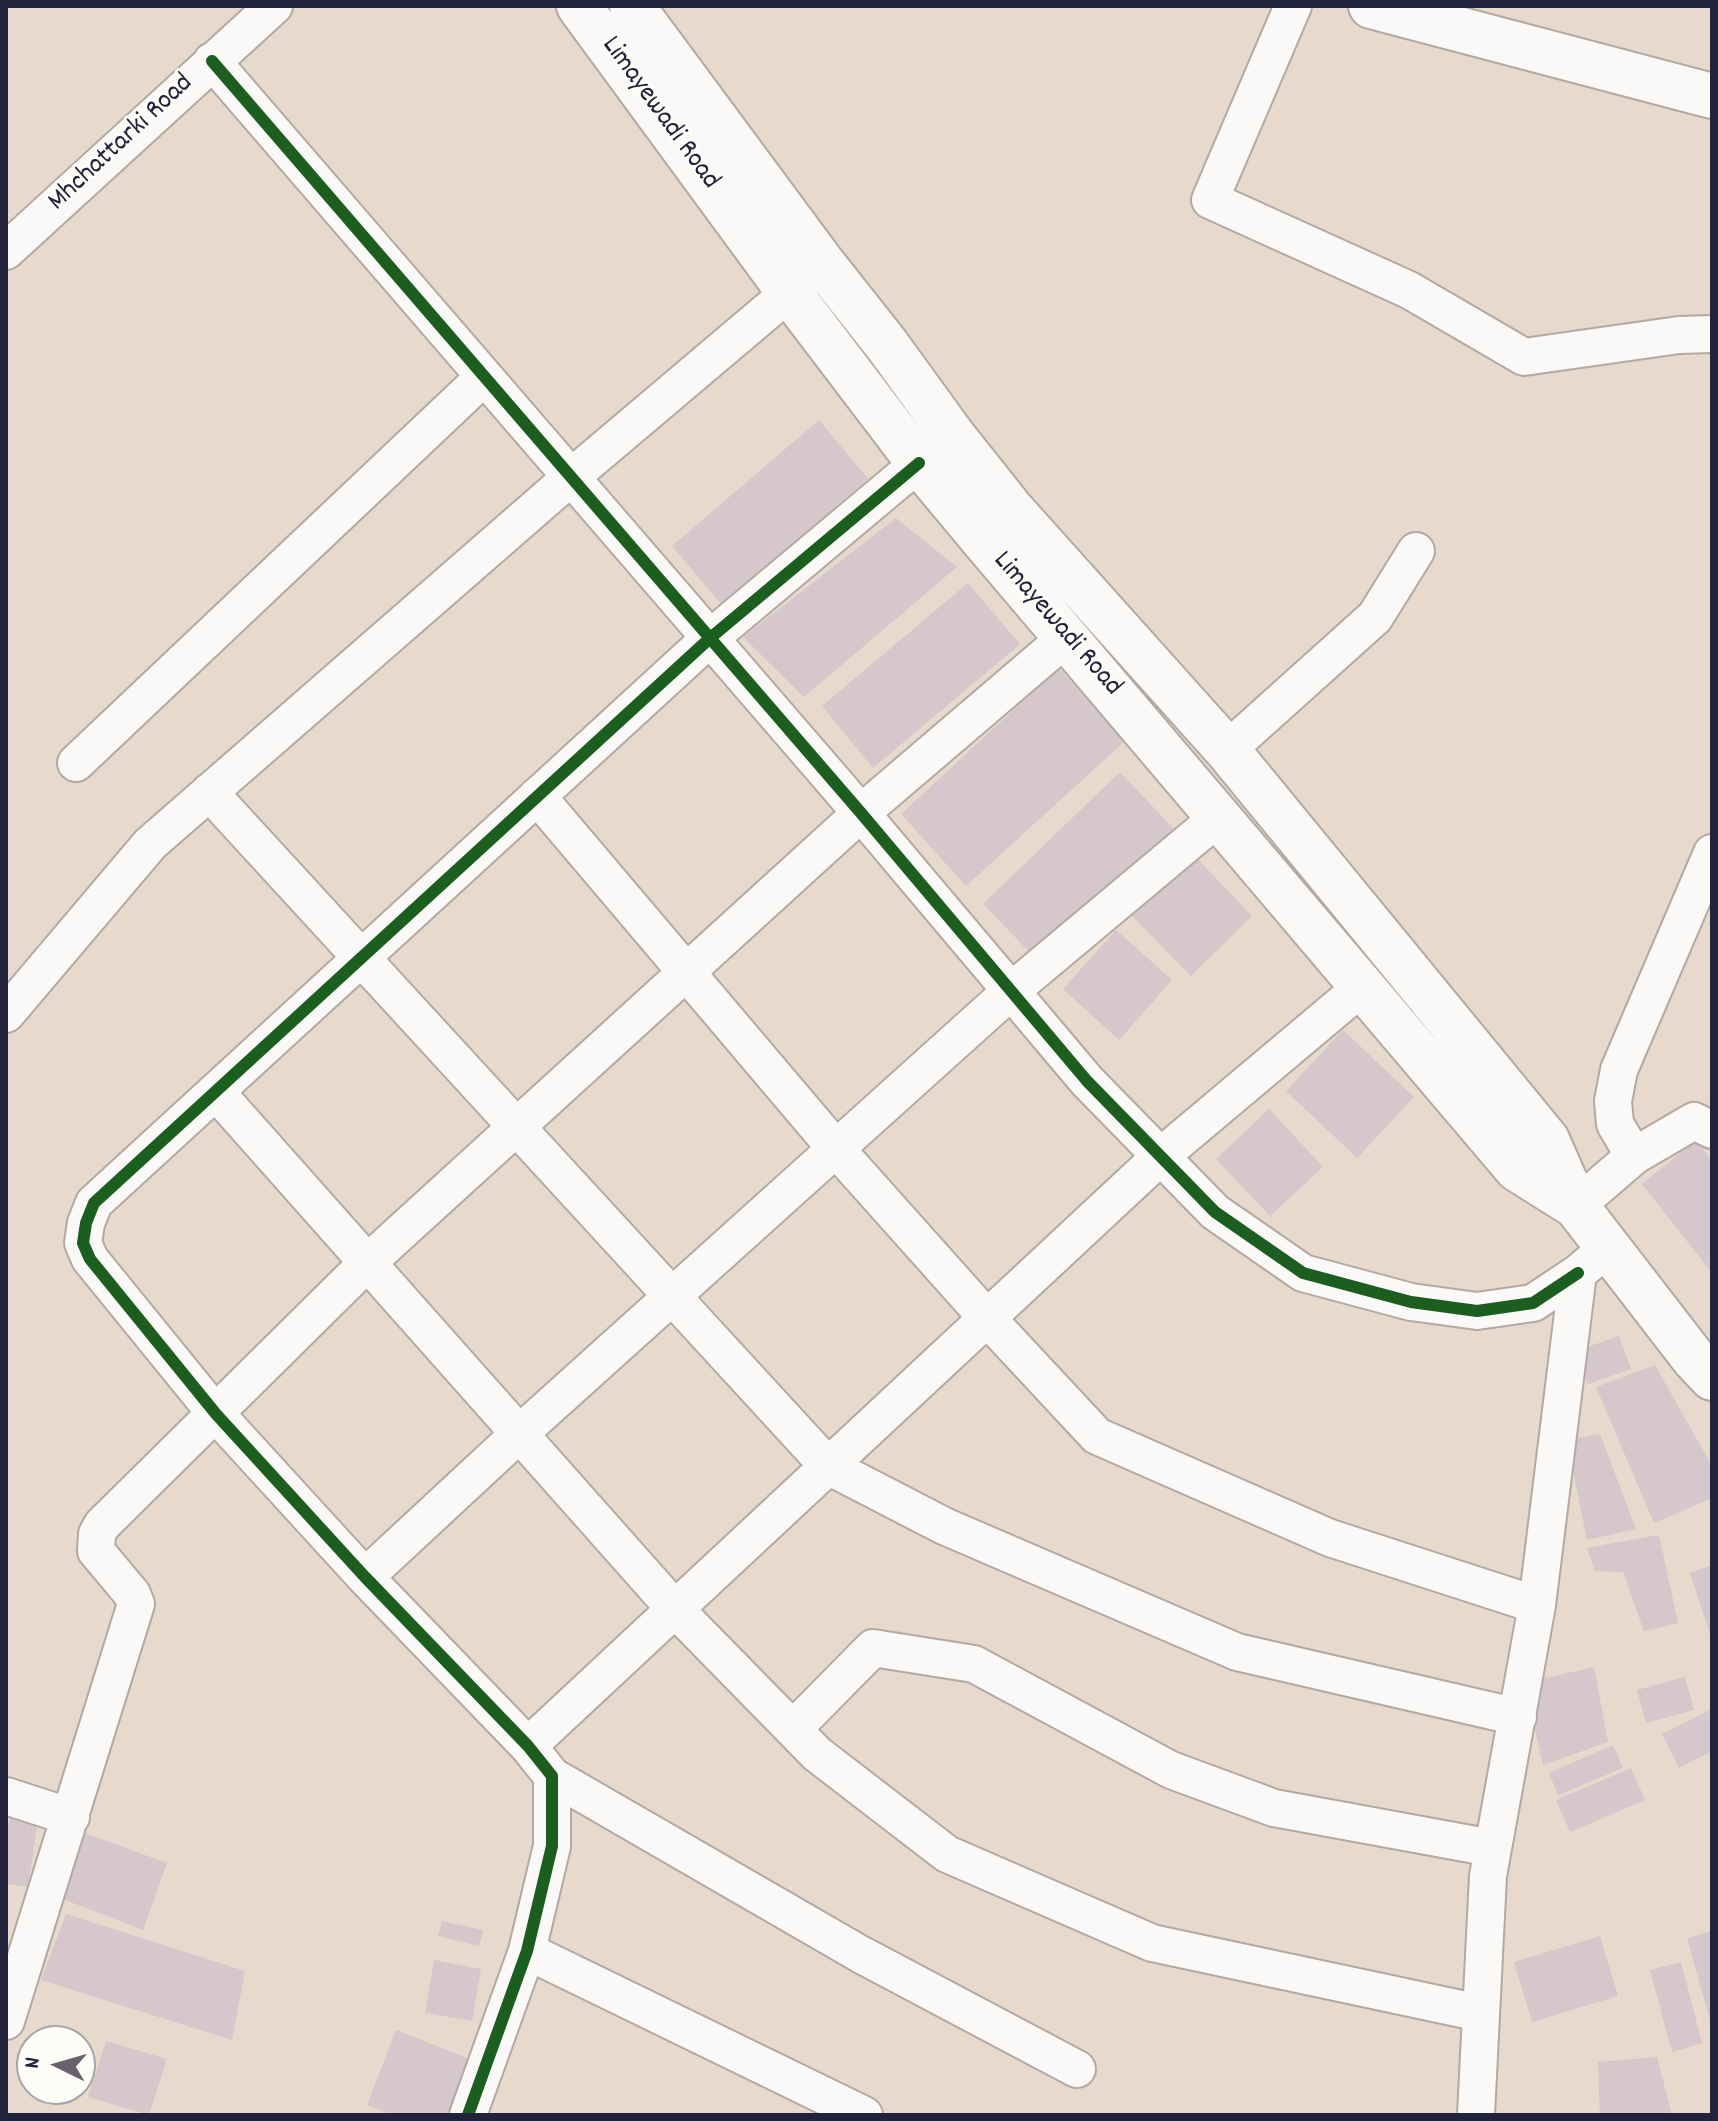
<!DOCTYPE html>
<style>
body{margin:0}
#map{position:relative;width:1718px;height:2121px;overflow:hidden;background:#e7d9cb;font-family:Dekko,sans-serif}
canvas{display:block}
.frame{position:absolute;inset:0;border:8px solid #22223b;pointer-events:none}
.north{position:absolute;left:16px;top:2025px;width:80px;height:80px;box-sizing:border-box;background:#fdfcf7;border:2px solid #a5a5ac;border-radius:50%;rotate:275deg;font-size:22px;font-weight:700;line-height:32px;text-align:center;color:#22223b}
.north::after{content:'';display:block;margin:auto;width:28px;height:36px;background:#67626d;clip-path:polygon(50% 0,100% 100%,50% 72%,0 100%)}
</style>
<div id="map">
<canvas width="1718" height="2121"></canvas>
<div class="frame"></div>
<div class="north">N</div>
</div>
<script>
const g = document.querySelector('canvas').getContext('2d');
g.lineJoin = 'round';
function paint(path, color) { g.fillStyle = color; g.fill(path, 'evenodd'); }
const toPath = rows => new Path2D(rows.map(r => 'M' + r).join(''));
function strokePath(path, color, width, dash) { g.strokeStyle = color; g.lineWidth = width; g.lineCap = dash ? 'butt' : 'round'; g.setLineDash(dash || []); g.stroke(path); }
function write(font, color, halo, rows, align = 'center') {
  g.font = font + ' Dekko,sans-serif'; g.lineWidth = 6; g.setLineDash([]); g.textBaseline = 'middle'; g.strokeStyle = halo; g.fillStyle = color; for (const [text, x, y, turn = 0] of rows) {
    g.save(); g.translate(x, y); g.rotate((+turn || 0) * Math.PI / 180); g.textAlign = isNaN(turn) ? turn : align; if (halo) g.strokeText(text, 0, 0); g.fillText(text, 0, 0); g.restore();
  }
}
paint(toPath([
 [819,420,868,479,721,604,672,546],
 [896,518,957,567,804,697,743,637],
 [968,583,1020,644,873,768,822,706],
 [1059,668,1125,741,966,886,901,814],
 [1120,772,1175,830,1039,962,983,904],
 [1192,853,1252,916,1191,976,1130,914],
 [1116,930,1172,980,1119,1040,1063,989],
 [1343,1030,1414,1097,1357,1158,1286,1091],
 [1269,1109,1323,1167,1270,1216,1216,1159],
 [1696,1140,1712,1161,1712,1273,1642,1184],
 [1619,1336,1631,1369,1588,1384,1576,1351],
 [1655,1365,1712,1466,1712,1498,1654,1523,1596,1387],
 [1600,1434,1636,1529,1587,1540,1567,1440],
 [1659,1535,1678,1623,1644,1631,1623,1572,1595,1571,1587,1548],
 [1712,1565,1712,1637,1711,1637,1690,1573],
 [1594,1667,1608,1742,1543,1765,1524,1683],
 [1685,1677,1694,1710,1646,1723,1637,1690],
 [1712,1709,1712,1751,1679,1768,1662,1734],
 [1613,1745,1623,1768,1558,1795,1549,1773],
 [1631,1768,1645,1800,1570,1832,1556,1800],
 [10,1816,38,1820,28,1887,6,1884,6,1842],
 [74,1829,167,1863,143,1930,50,1894],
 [66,1914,245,1971,232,2040,41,1980],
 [442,1921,483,1930,479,1946,438,1936],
 [1712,1931,1712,2024,1711,2024,1687,1938],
 [1600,1936,1618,1996,1532,2022,1514,1962],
 [434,1960,481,1969,472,2021,425,2013],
 [1681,1962,1702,2043,1672,2052,1650,1970],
 [396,2030,469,2059,447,2115,392,2115,367,2105],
 [106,2041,167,2059,149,2115,88,2097],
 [1657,2057,1672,2115,1600,2115,1598,2062]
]), '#d5c7cb');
const minor = toPath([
 [1293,6,1210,200,1409,290,1524,357,1679,335,1712,334],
 [212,61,861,813,1087,1081,1215,1212,1303,1273,1411,1302,1477,1311,1533,1303,1578,1273],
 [6,251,274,6],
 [1227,750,1375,617,1416,551],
 [76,763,484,377],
 [209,792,828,1466,944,1526,1237,1652,1518,1717],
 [537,796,837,1150,987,1318,1097,1436,1330,1538,1537,1605],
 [6,1014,150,844,570,478,810,275],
 [216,1092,674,1608,817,1754,947,1854,1152,1943,1480,2013],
 [1634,1156,1615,1124,1613,1101,1619,1070,1712,853],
 [1576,1206,1634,1156,1694,1121,1712,1130],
 [365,1577,519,1434,1011,991,1220,816],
 [793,1729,873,1648,974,1664,1171,1770,1274,1808,1492,1848],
 [528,1746,1161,1156,1362,987],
 [552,1776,860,1954,1077,2069],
 [6,1796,71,1817],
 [527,1951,864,2115],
 [6,2021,136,1604,132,1594,96,1551,97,1534,102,1525,367,1263,861,813,1067,637],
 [468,2115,527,1951,552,1846,552,1776,528,1746,365,1577,216,1414,90,1259,83,1243,86,1223,94,1203,709,639,919,463],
 [1476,2115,1488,1876,1537,1605,1578,1273,1591,1262]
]);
const tertiary = toPath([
 [579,6,789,292,919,463,984,541,1517,1169,1576,1206],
 [632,6,823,264,887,345,953,436,1011,509,1227,750,1547,1140,1576,1206,1695,1360,1712,1378],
 [1371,6,1712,96]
]);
strokePath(minor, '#b2a9a2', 40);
strokePath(tertiary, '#b2a9a2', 48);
strokePath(minor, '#fbf9f7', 36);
strokePath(tertiary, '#fbf9f7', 44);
strokePath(toPath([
 [212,61,861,813,1087,1081,1215,1212,1303,1273,1411,1302,1477,1311,1533,1303,1578,1273],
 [468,2115,527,1951,552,1846,552,1776,528,1746,365,1577,216,1414,90,1259,83,1243,86,1223,94,1203,709,639,919,463]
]), '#1b5e20', 12);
write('28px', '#22223b', '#fdfcf7', [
 ["Limayewadi Road",659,114,54],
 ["Mhchattarki Road",122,144,-43],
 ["Limayewadi Road",1056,625,49]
]);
</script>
